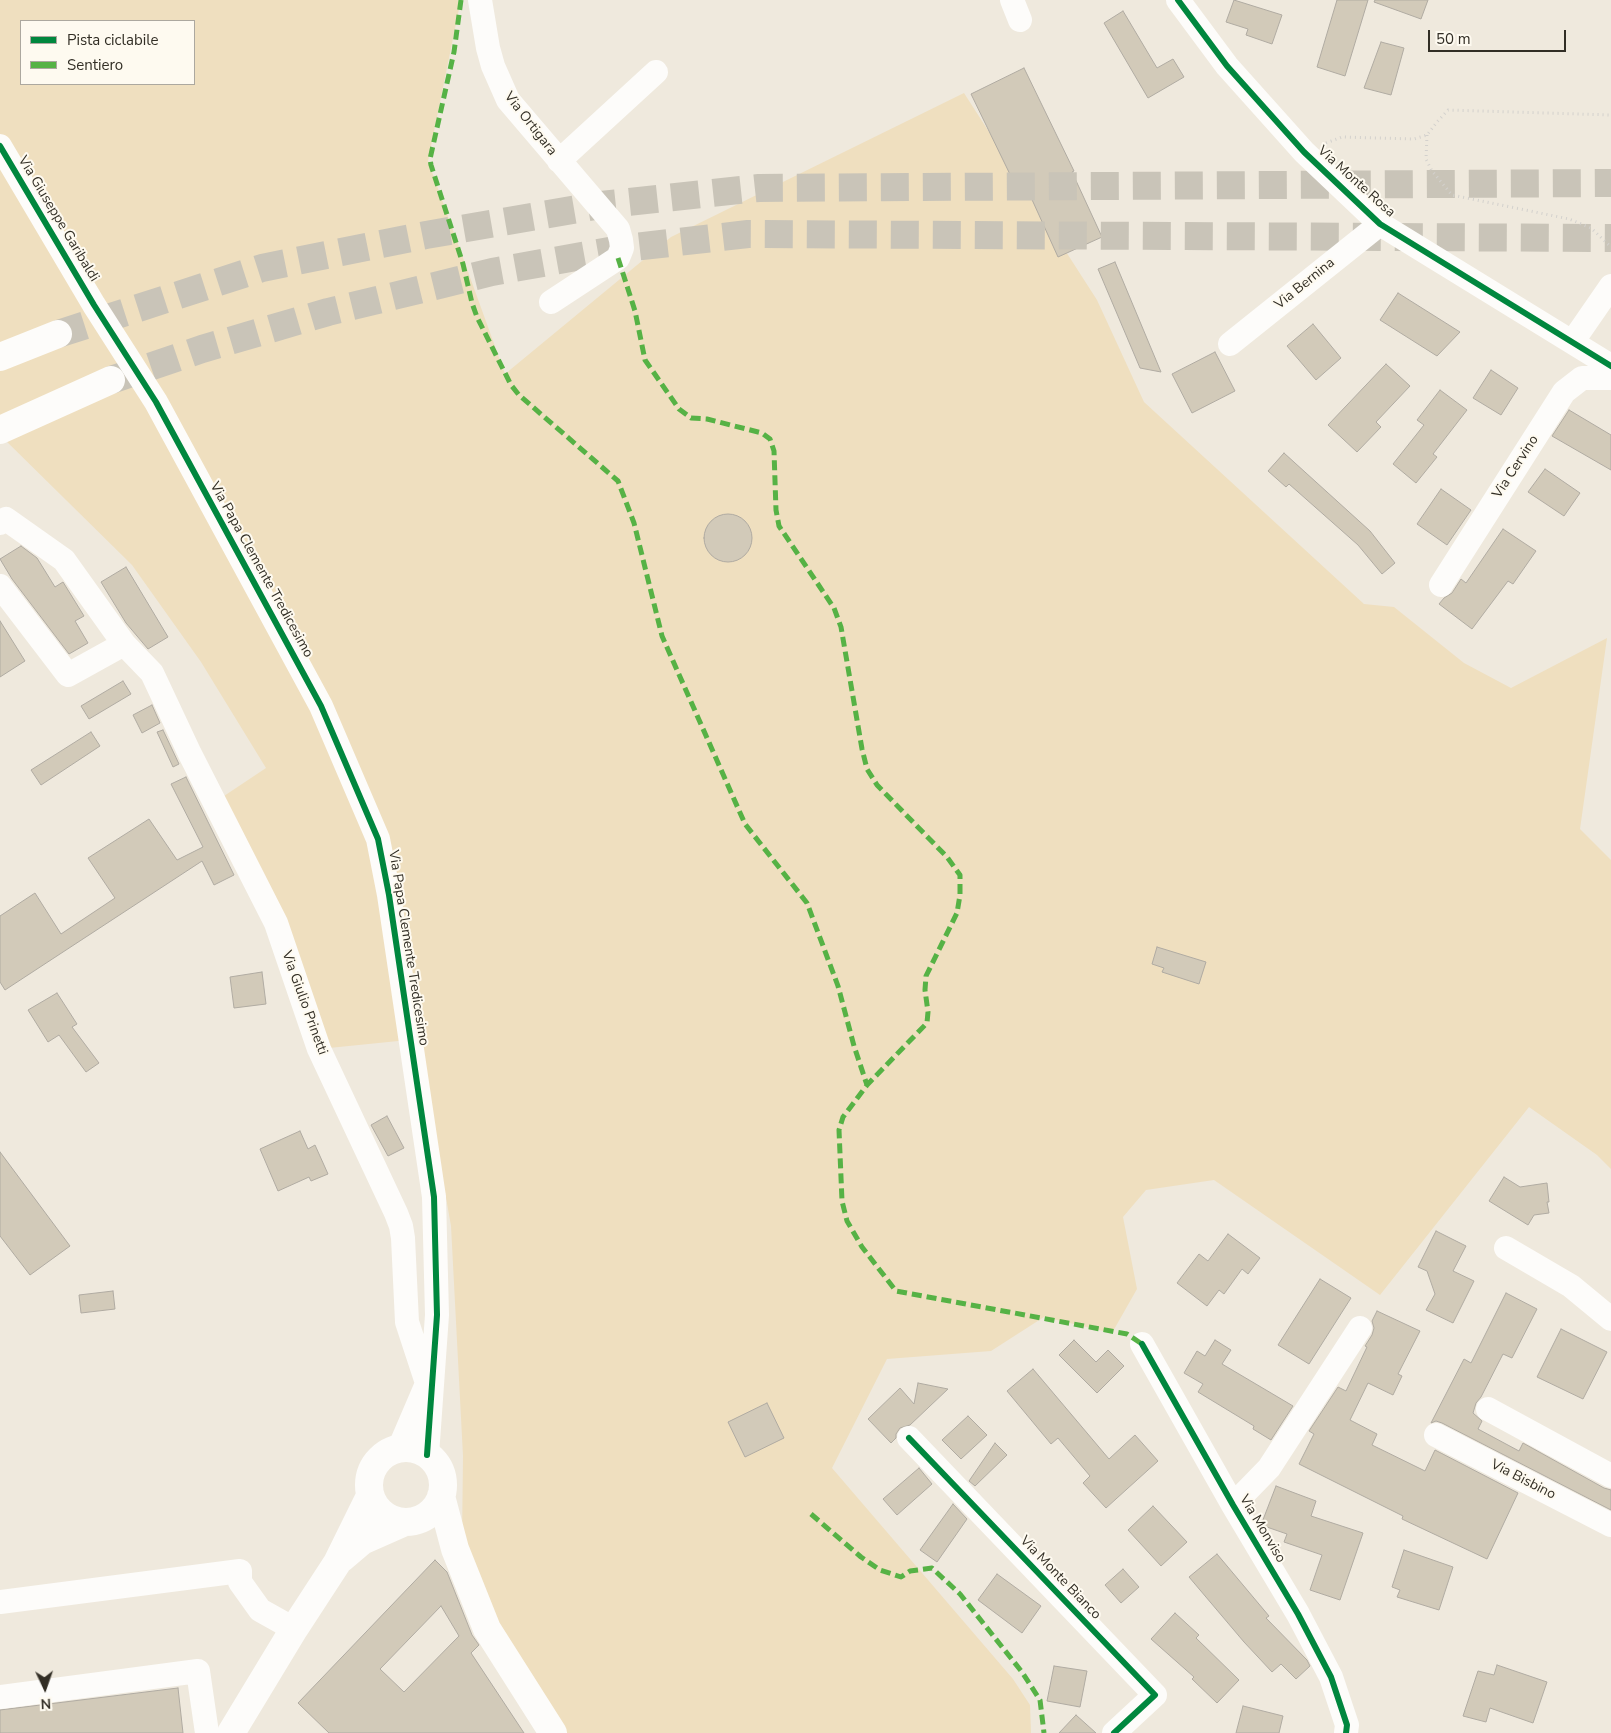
<!DOCTYPE html>
<style>
body{margin:0}
#map{position:relative;width:1611px;height:1733px;overflow:hidden;background:#efe9dd;font-family:"Nunito Sans",sans-serif}
canvas{display:block}
.legend{position:absolute;left:20px;top:20px;width:175px;height:65px;box-sizing:border-box;background:#fefaf0;border:1px solid #aca89f;margin:0;padding:6px 9px;list-style:none;font-size:15px;color:#322e25}
.legend li{display:flex;align-items:center;gap:10px;height:25px}
.legend b{width:25px;border:1px solid #aca89f}
.north{position:absolute;left:20px;top:1663px;width:50px;height:50px;-webkit-text-stroke:4px #fefaf0;paint-order:stroke;rotate:177deg;font-size:14px;font-weight:700;line-height:20px;text-align:center;color:#322e25}
.north::after{content:'';display:block;margin:auto;width:18px;height:22px;background:#322e25;clip-path:polygon(50% 0,100% 100%,50% 72%,0 100%)}
.scale{position:absolute;left:1428px;top:30px;width:138px;height:22px;box-sizing:border-box;border:2px solid #322e25;border-top:0;padding-left:6px;font-size:15px;line-height:18px;white-space:nowrap;color:#322e25;-webkit-text-stroke:4px #fefaf0;paint-order:stroke}
</style>
<div id="map">
<canvas width="1611" height="1733"></canvas>
<ul class="legend">
<li><b style="height:6px;background:#00873e"></b>Pista ciclabile</li>
<li><b style="height:6px;background:#56b245"></b>Sentiero</li>
</ul>
<div class="north">N</div>
<div class="scale">50 m</div>
</div>
<script>
const g = document.querySelector('canvas').getContext('2d');
g.lineJoin = 'round';
function paint(path, color) { g.fillStyle = color; g.fill(path, 'evenodd'); }
const toPath = rows => new Path2D(rows.map(r => 'M' + r).join(''));
function strokePath(path, color, width, dash) { g.strokeStyle = color; g.lineWidth = width; g.lineCap = dash ? 'butt' : 'round'; g.setLineDash(dash || []); g.stroke(path); }
function write(font, color, halo, rows, align = 'center') {
  g.font = font + ' "Nunito Sans",sans-serif'; g.lineWidth = 4; g.setLineDash([]); g.textBaseline = 'middle'; g.strokeStyle = halo; g.fillStyle = color; for (const [text, x, y, turn = 0] of rows) {
    g.save(); g.translate(x, y); g.rotate((+turn || 0) * Math.PI / 180); g.textAlign = isNaN(turn) ? turn : align; if (halo) g.strokeText(text, 0, 0); g.fillText(text, 0, 0); g.restore();
  }
}
paint(toPath([
 [0,0,458,0,459,9,428,161,505,374,671,237,964,93,1097,300,1144,402,1364,604,1394,607,1464,663,1511,688,1607,638,1580,829,1611,860,1611,1169,1597,1155,1529,1107,1380,1295,1214,1180,1146,1190,1123,1217,1137,1289,1112,1333,1044,1317,991,1351,887,1359,832,1468,1013,1679,1030,1705,1031,1733,557,1733,492,1620,462,1541,463,1456,451,1226,418,1039,319,1049,215,802,266,768,201,662,132,565,0,435],
 [21,21,194,21,194,84,21,84]
]), '#efdfbf');
const building = toPath([
 [1234,0,1282,15,1272,44,1246,35,1248,29,1226,22,1234,0],
 [1337,0,1368,0,1345,76,1317,67,1337,0],
 [1375,0,1428,0,1421,19,1374,2,1375,0],
 [1123,11,1157,68,1173,59,1184,77,1148,98,1104,23,1123,11],
 [1381,42,1404,48,1391,95,1364,88,1381,42],
 [1024,68,1074,171,1072,172,1102,237,1058,257,1029,193,1021,197,971,94,1024,68],
 [1115,262,1161,372,1140,368,1098,269,1115,262],
 [1398,293,1460,332,1437,356,1380,320,1398,293],
 [1313,324,1341,358,1316,380,1287,346,1313,324],
 [1215,352,1235,391,1192,413,1172,374,1215,352],
 [1386,364,1410,386,1376,422,1381,427,1357,452,1328,425,1386,364],
 [1491,370,1518,388,1501,415,1473,398,1491,370],
 [1440,390,1467,410,1433,454,1437,457,1416,483,1393,464,1424,425,1417,420,1440,390],
 [1569,410,1611,435,1611,470,1552,436,1569,410],
 [1284,453,1370,531,1395,563,1382,574,1358,545,1289,484,1286,487,1268,471,1284,453],
 [1545,469,1580,493,1564,516,1528,492,1545,469],
 [1441,489,1471,510,1447,545,1417,524,1441,489],
 '704 538a24 24 0 1 1 48 0a24 24 0 1 1-48 0Z',
 [1503,529,1536,551,1513,584,1508,581,1472,629,1439,604,1444,598,1452,593,1461,579,1466,583,1503,529],
 [21,546,37,558,55,587,63,582,84,616,75,621,88,643,69,654,12,579,0,559,21,546],
 [126,567,168,637,148,649,126,623,101,582,126,567],
 [0,621,25,661,0,677,0,621],
 [123,681,131,694,89,719,81,706,123,681],
 [152,705,160,723,142,733,133,715,152,705],
 [163,730,179,764,173,767,157,732,163,730],
 [91,732,100,746,41,785,31,770,91,732],
 [186,777,234,875,214,885,202,861,5,990,0,982,0,916,35,893,61,934,115,898,88,858,149,819,177,860,203,847,171,784,186,777],
 [1157,947,1206,962,1199,984,1162,972,1164,968,1152,964,1157,947],
 [262,972,266,1004,234,1008,230,977,262,972],
 [57,993,77,1024,72,1027,99,1063,86,1072,59,1035,48,1042,28,1010,57,993],
 [387,1116,404,1148,388,1156,371,1125,387,1116],
 [300,1131,308,1149,315,1145,328,1174,311,1181,309,1177,278,1191,260,1149,300,1131],
 [0,1152,70,1246,30,1275,0,1236,0,1152],
 [1504,1177,1520,1187,1547,1183,1549,1202,1547,1202,1549,1213,1534,1215,1528,1225,1489,1201,1504,1177],
 [1436,1231,1466,1246,1453,1271,1474,1281,1453,1323,1426,1310,1435,1294,1427,1271,1418,1267,1436,1231],
 [1228,1234,1260,1258,1248,1274,1242,1269,1224,1294,1219,1290,1207,1306,1177,1283,1199,1254,1208,1261,1228,1234],
 [1320,1279,1351,1298,1309,1364,1278,1345,1320,1279],
 [113,1291,115,1309,81,1313,79,1295,113,1291],
 [1506,1293,1537,1309,1512,1358,1503,1354,1481,1397,1476,1403,1473,1413,1482,1421,1478,1429,1519,1451,1523,1443,1604,1488,1611,1490,1611,1510,1442,1423,1436,1421,1431,1423,1464,1359,1471,1363,1506,1293],
 [1377,1311,1420,1331,1398,1374,1402,1376,1393,1395,1368,1383,1350,1420,1377,1434,1372,1445,1425,1471,1435,1450,1518,1493,1487,1559,1402,1519,1403,1516,1299,1464,1314,1434,1309,1431,1338,1387,1346,1391,1367,1347,1365,1346,1372,1335,1374,1328,1372,1321,1377,1311],
 [1561,1329,1607,1352,1583,1399,1537,1377,1561,1329],
 [1074,1340,1096,1362,1108,1350,1124,1366,1097,1393,1059,1355,1074,1340],
 [1215,1340,1231,1350,1222,1364,1293,1406,1271,1440,1253,1429,1254,1426,1198,1392,1203,1384,1184,1373,1197,1351,1205,1356,1215,1340],
 [1033,1369,1109,1459,1135,1435,1158,1461,1106,1508,1083,1483,1090,1476,1058,1438,1051,1444,1007,1391,1033,1369],
 [918,1383,948,1389,910,1425,900,1428,896,1434,896,1438,891,1443,868,1419,900,1388,914,1404,918,1383],
 [767,1403,784,1438,745,1457,728,1422,767,1403],
 [968,1416,987,1435,961,1459,942,1440,968,1416],
 [995,1443,1007,1455,975,1486,969,1481,995,1443],
 [919,1468,932,1484,897,1515,883,1499,919,1468],
 [1276,1486,1316,1501,1311,1516,1363,1533,1340,1600,1310,1590,1322,1555,1284,1542,1287,1534,1261,1525,1276,1486],
 [953,1504,967,1519,937,1562,920,1550,953,1504],
 [1153,1506,1187,1542,1161,1566,1128,1530,1153,1506],
 [1404,1550,1453,1567,1439,1610,1397,1597,1400,1590,1392,1587,1404,1550],
 [1217,1554,1269,1616,1266,1618,1307,1660,1310,1666,1296,1679,1281,1664,1272,1672,1244,1642,1189,1577,1217,1554],
 [435,1560,447,1572,472,1635,479,1645,471,1653,524,1733,329,1733,298,1703,435,1560],
 [441,1606,459,1636,404,1692,380,1669,441,1606],
 [1123,1569,1139,1587,1121,1603,1105,1585,1123,1569],
 [997,1574,1041,1606,1022,1633,978,1600,997,1574],
 [1175,1613,1199,1635,1196,1638,1239,1680,1217,1703,1192,1679,1194,1677,1151,1639,1175,1613],
 [1497,1665,1547,1682,1533,1723,1490,1708,1486,1722,1463,1716,1478,1671,1494,1675,1497,1665],
 [1054,1666,1087,1671,1080,1707,1047,1701,1054,1666],
 [178,1688,183,1733,0,1733,0,1710,178,1688],
 [1243,1706,1283,1716,1279,1733,1236,1733,1243,1706],
 [1076,1715,1096,1733,1059,1733,1076,1715]
]);
paint(building, '#d2cab9');
strokePath(building, '#b0aba2', 1);
strokePath(toPath([
 [58,334,262,268,426,235,601,205,759,188,1611,183],
 [111,380,202,349,328,312,492,272,626,248,748,234,1611,238]
]), '#c9c4b8', 28, [28, 14]);
strokePath(toPath([
 [1427,135,1426,159,1432,171,1452,195,1569,219,1591,228,1611,247],
 [1326,143,1342,137,1414,139,1427,135,1437,122,1448,110,1611,115]
]), '#d3d1cd', 3, [1, 4]);
strokePath(toPath([
 [480,0,488,48,493,66,508,100,618,229,621,240,622,248,618,258,551,302],
 [1012,0,1020,20],
 [1178,0,1227,66,1304,152,1380,224,1611,366],
 [0,146,94,305,156,402,321,706,378,839,389,895,434,1197,437,1315,427,1455],
 [559,161,656,72],
 [1573,341,1611,286],
 [1230,344,1380,224],
 [0,523,6,519,64,560,124,644,152,673,190,754,276,923,319,1049,396,1213,401,1226,403,1238,407,1322,427,1383],
 [1441,585,1564,392,1582,378,1611,378],
 [0,586,68,675,124,644],
 [1506,1248,1571,1286,1611,1319],
 [1142,1344,1233,1505,1298,1614,1331,1677,1347,1725,1346,1733],
 [1488,1409,1611,1476],
 [1436,1435,1611,1525],
 [909,1438,1155,1695,1114,1733],
 [399,1449,426,1386],
 [1233,1505,1269,1468,1360,1328],
 [0,1602,240,1571,240,1582,260,1610,294,1629],
 [0,1697,198,1671,207,1733]
]), '#fdfcfa', 24);
strokePath(toPath([
 '369 1485a37 37 0 1 1 74 0a37 37 0 1 1-74 0Z',
 [441,1496,455,1549,487,1629,553,1733],
 [342,1558,362,1541,405,1522],
 [231,1733,294,1629,337,1563,370,1496]
]), '#fdfcfa', 28);
strokePath(toPath([
 [0,357,58,334],
 [0,430,111,380]
]), '#fdfcfa', 28);
strokePath(toPath([
 [461,0,454,52,430,159,431,165,463,264,472,303,477,317,511,385,519,395,618,481,634,523,662,636,745,824,807,903,838,986,854,1046,867,1085],
 [618,258,635,311,645,360,679,409,691,418,707,419,762,433,770,439,774,451,776,510,779,526,834,608,841,627,862,749,867,769,877,785,947,857,960,875,960,895,957,913,926,976,925,990,928,1012,927,1023,867,1085,843,1117,839,1130,842,1201,847,1221,862,1247,896,1291,1127,1334,1142,1344],
 [811,1514,861,1557,880,1570,901,1577,910,1571,932,1568,960,1594,1022,1672,1040,1700,1044,1733]
]), '#56b245', 5, [10, 5]);
strokePath(toPath([
 [1178,0,1227,66,1304,152,1380,224,1611,366],
 [0,146,94,305,156,402,321,706,378,839,389,895,434,1197,437,1315,427,1455],
 [1142,1344,1233,1505,1298,1614,1331,1677,1347,1725,1346,1733],
 [909,1438,1155,1695,1114,1733]
]), '#00873e', 6);
write('14px', '#322e25', '#fefaf0', [
 ["Via Ortigara",530,124,52],
 ["Via Monte Rosa",1356,182,42],
 ["Via Giuseppe Garibaldi",58,219,59],
 ["Via Bernina",1305,284,-39],
 ["Via Cervino",1516,467,-57],
 ["Via Papa Clemente Tredicesimo",261,570,61],
 ["Via Papa Clemente Tredicesimo",408,948,81],
 ["Via Giulio Prinetti",304,1003,70],
 ["Via Bisbino",1523,1480,27],
 ["Via Monviso",1262,1529,59],
 ["Via Monte Bianco",1060,1578,46]
]);
</script>
